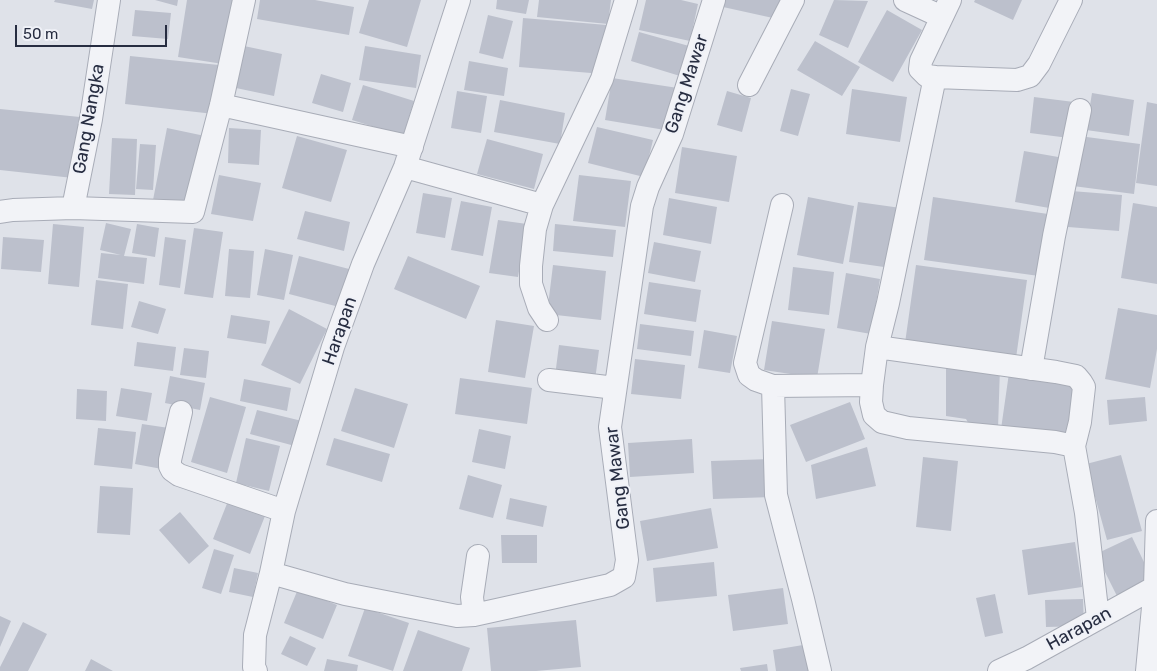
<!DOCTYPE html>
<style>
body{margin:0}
#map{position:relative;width:1157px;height:671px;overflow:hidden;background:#dfe2e9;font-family:Rubik,sans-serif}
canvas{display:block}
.scale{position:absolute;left:15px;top:25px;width:152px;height:22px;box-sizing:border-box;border:2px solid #272d41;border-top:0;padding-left:6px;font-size:15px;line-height:18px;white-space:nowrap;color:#272d41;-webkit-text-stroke:4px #eff1f7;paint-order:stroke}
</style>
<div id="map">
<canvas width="1157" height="671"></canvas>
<div class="scale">50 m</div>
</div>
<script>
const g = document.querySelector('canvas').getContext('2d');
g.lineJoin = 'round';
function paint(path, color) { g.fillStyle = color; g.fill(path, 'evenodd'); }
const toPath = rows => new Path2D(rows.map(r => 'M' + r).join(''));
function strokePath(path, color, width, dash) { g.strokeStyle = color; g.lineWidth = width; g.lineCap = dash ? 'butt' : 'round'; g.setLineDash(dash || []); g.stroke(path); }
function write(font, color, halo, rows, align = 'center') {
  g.font = font + ' Rubik,sans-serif'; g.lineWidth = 4; g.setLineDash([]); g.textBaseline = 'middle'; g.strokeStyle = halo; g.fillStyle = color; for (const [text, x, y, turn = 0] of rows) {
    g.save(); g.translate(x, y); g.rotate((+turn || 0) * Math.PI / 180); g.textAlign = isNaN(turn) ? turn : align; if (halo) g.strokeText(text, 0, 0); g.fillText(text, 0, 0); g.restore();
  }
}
paint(toPath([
 [55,0,94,0,92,9,54,2],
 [155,0,178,0,177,6],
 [187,0,234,0,223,64,178,57],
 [260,0,315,0,354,7,349,35,257,19],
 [369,0,421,0,407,47,359,33],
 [497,0,529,0,526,14,496,9],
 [539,0,611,0,608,24,537,17],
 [646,0,681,0,698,4,690,41,639,30],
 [725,0,787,0,782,20,723,7],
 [834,0,868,1,848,48,819,35],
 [975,0,1022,0,1013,20,974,2],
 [135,10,171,13,168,39,132,36],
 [887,10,922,30,893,82,858,62],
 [488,15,513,21,503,59,479,53],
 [523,18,607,25,603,74,519,67],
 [639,32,689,46,680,76,631,61],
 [815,41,860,67,842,96,797,70],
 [244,46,282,54,274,96,236,88],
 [365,46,421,55,416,88,359,80],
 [130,56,219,65,214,114,125,104],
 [469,61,508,68,504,96,464,90],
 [321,74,351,83,343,112,312,103],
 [612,78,678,88,671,131,605,120],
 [363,85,414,101,403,136,352,120],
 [791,89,810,94,798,136,780,131],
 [852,89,907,97,900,142,846,134],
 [457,91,487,96,481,133,451,128],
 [727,91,751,98,742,132,717,125],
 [1092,93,1134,100,1129,136,1086,130],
 [1034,97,1074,102,1069,138,1030,133],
 [500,100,565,113,560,144,494,132],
 [1147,102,1157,104,1157,186,1136,183],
 [0,109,80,117,73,178,0,170],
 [597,127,653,140,644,177,588,163],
 [167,128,205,136,191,207,153,200],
 [229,128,261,130,259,165,228,163],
 [297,136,347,150,331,202,282,188],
 [1079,136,1140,144,1134,194,1073,186],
 [112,138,137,139,135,195,109,194],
 [487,139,543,154,534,189,477,174],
 [140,144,156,145,153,190,136,189],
 [682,147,737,156,729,202,675,193],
 [1024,151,1064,158,1055,209,1015,202],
 [219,175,261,183,253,221,211,214],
 [579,175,631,181,625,227,573,221],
 [1071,191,1122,195,1119,231,1068,227],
 [423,193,452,198,445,238,416,233],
 [808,197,854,206,843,264,797,255],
 [933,197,1048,214,1039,276,924,260],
 [669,198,717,207,711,244,663,235],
 [461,201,492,207,483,256,451,250],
 [858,202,901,208,891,268,849,262],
 [1133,203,1157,207,1157,284,1121,278],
 [305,211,350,222,344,251,297,239],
 [498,220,527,224,518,277,489,273],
 [106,223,131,229,124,256,147,258,144,284,98,278,101,253,121,255,100,250],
 [53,224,84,227,79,287,48,284],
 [137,224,159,228,155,257,132,253],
 [555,224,616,230,613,257,553,251],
 [194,228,223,232,213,298,184,294],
 [3,237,44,240,41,272,1,269],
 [165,237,186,240,180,288,159,285],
 [654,242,701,251,695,282,648,273],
 [229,249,254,251,250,298,225,296],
 [265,249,293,255,284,300,257,295],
 [299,256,353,270,343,308,289,294],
 [408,256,480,286,466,319,394,289],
 [553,265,606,271,601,320,547,314],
 [916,265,1027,280,1016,358,905,343],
 [793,267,834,272,829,315,788,310],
 [846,273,880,279,871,334,837,328],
 [96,280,128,284,123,329,91,325],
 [649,282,701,290,696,322,644,314],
 [139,301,166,309,158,334,131,327],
 [1118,308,1157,315,1157,349,1150,388,1105,379],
 [289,309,327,329,300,384,261,365],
 [231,315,270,321,266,344,227,338],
 [496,320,534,326,525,378,488,372],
 [772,321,825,329,817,378,764,370],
 [640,324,694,331,691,356,637,349],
 [704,330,737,336,730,373,698,368],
 [137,342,176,347,173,371,134,366],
 [559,345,599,350,595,380,555,376],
 [184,348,209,351,206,378,180,375],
 [635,359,685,365,681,399,631,394],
 [946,363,1000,367,998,429,970,426,966,419,946,416],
 [1009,373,1078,384,1067,434,1001,429],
 [170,376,205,383,200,410,165,403],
 [460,378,532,388,527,424,455,414],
 [244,379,291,388,287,411,240,401],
 [121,388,152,393,147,421,116,416],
 [355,388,408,404,394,448,341,431],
 [77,389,107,391,106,421,76,419],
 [210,397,246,407,227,473,191,462],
 [1145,397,1147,421,1109,425,1107,400],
 [850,402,865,439,806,462,790,425],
 [257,410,302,421,295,446,250,434],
 [142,424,169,428,162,469,135,464],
 [98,428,136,432,132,469,94,465],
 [479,429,511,436,505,469,472,462],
 [246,438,280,446,269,491,236,483],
 [334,438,390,454,382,482,326,465],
 [692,439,694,473,630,477,628,443],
 [867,447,876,486,816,499,811,465],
 [1121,455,1142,531,1107,540,1086,464],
 [923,457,958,461,951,531,916,527],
 [771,459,772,497,713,499,711,461],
 [468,475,502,485,493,518,459,509],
 [100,486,133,488,130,535,97,533],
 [510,498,547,506,543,527,506,519],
 [228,501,265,516,250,554,213,539],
 [711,508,718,548,647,561,640,521],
 [180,512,209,546,189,564,159,530],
 [501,535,537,535,537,563,502,563],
 [1132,537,1153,581,1118,598,1096,554],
 [1075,542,1082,587,1028,595,1022,550],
 [214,549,234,555,221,594,202,588],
 [714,562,717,596,656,602,653,568],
 [234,568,258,573,253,597,229,592],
 [783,588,788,624,733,631,728,595],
 [298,589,337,605,323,639,284,623],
 [995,594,1003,633,985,637,976,598],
 [1083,599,1084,626,1046,627,1045,600],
 [365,608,409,623,393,671,348,656],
 [0,616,11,621,0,647],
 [576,620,581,667,536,671,491,671,487,628],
 [23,622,47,634,28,671,0,671,0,667],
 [418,630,470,648,462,671,403,671],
 [290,636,316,648,307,666,281,654],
 [809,644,813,671,776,671,773,650],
 [91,659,113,671,85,671],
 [327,659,358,665,357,671,324,671],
 [767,664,768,671,741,671,740,668]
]), '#bcc0cc');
const street = toPath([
 [905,0,942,17],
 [1071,0,1039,64,1030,76,1017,80,935,77,888,303,877,347,872,385,871,402,874,415,882,422,908,428,1055,442,1074,446],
 [935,77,927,76,920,69,921,61,950,0],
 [749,85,793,0],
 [221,105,412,147],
 [405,167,542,205,602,79,626,0],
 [542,205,535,229,531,266,531,284,539,308,547,320],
 [73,208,91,119,109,0],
 [0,212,13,210,73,208,193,212,221,105,244,0],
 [877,347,1056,372,1076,376,1081,382,1084,387,1080,422,1074,446,1086,513,1098,618],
 [1031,369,1054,236,1080,110],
 [549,380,615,388],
 [773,386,756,380,749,375,745,363,782,205],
 [181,412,170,460,170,466,172,470,179,475,284,511],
 [271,573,345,594,457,616,474,615,610,585,624,577,627,560,610,427,642,206,648,187,672,134,714,0],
 [474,615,472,597,478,556],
 [256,671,254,667,255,635,271,573,284,511,333,347,363,264,405,167,459,0],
 [820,671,803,599,776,495,773,386,872,385],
 [999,671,1027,658,1157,586],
 [1147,671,1155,586,1157,521]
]);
strokePath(street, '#a8acb7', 24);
strokePath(street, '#f2f3f7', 22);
write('18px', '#272d41', '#eff1f7', [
 ["Gang Mawar",687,84,-72],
 ["Gang Nangka",89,119,-80],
 ["Harapan",340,331,-71],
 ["Gang Mawar",618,478,-97],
 ["Harapan",1079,629,-29]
]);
</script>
